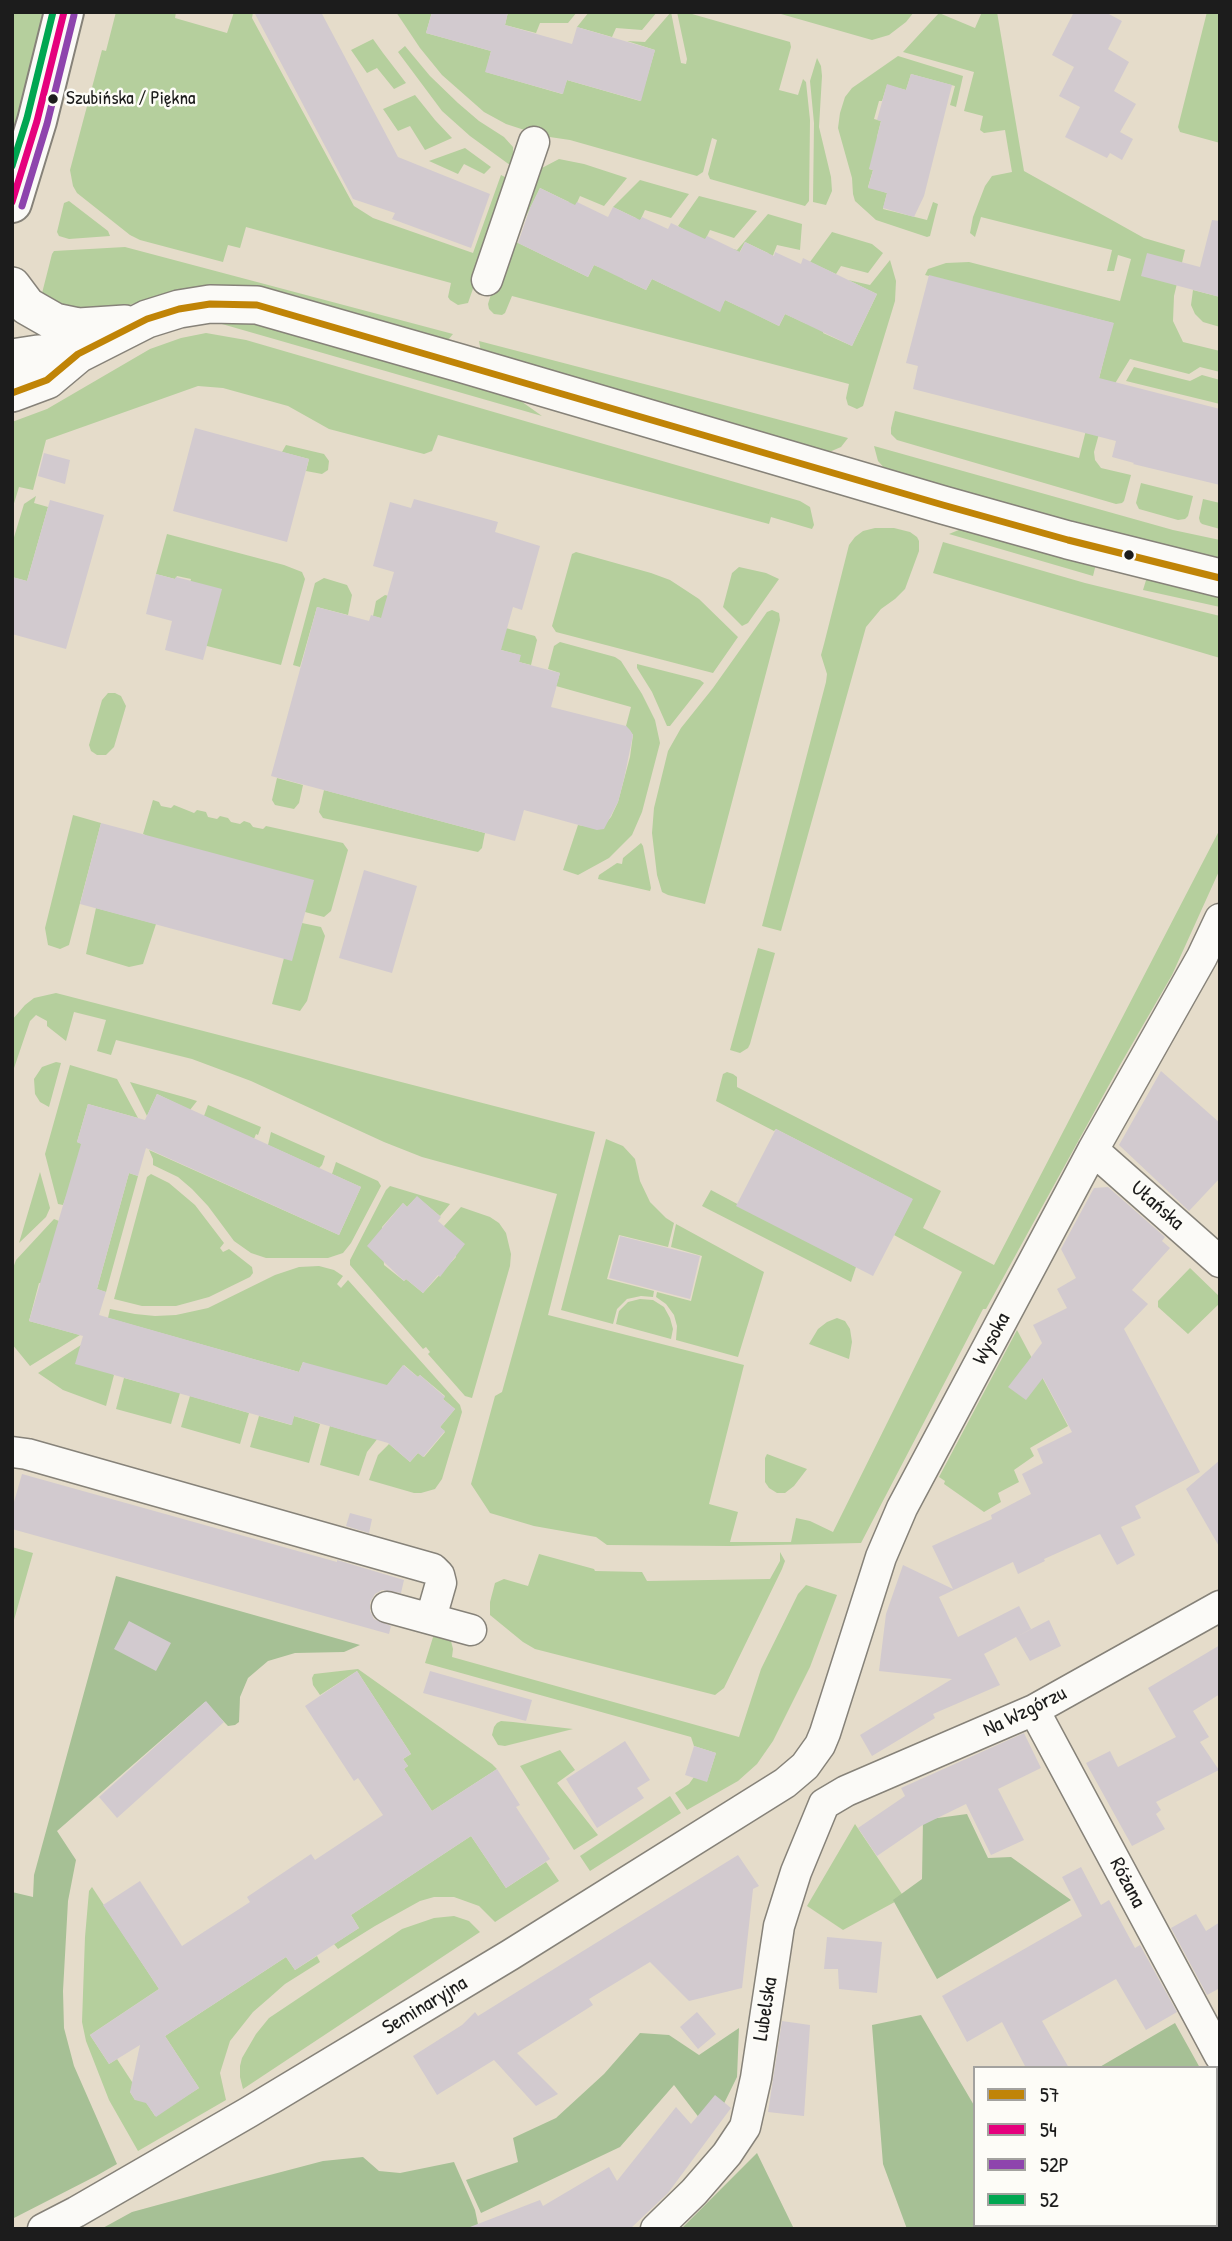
<!DOCTYPE html>
<meta charset="utf-8">
<style>
body{margin:0}
#map{position:relative;width:1232px;height:2241px;overflow:hidden;background:#e5dcca;font-family:"Patrick Hand",sans-serif}
canvas{display:block}
.frame{position:absolute;inset:0;border:14px solid #1c1c1c;pointer-events:none}
.legend{position:absolute;left:973px;top:2066px;width:245px;height:161px;box-sizing:border-box;background:#fdfcf7;border:2px solid #a3a29f;margin:0;padding:9px 12px;list-style:none;font-size:21px;color:#1c1c1c}
.legend li{display:flex;align-items:center;gap:14px;height:35px}
.legend b{width:35px;border:2px solid #a3a29f}
</style>
<div id="map">
<canvas width="1232" height="2241"></canvas>
<div class="frame"></div>
<ul class="legend">
<li><b style="height:9px;background:#c08407"></b>57</li>
<li><b style="height:9px;background:#e5007d"></b>54</li>
<li><b style="height:9px;background:#8e44ad"></b>52P</li>
<li><b style="height:9px;background:#00a651"></b>52</li>
</ul>
</div>
<script>
const g = document.querySelector('canvas').getContext('2d');
g.lineJoin = 'round';
function paint(path, color) { g.fillStyle = color; g.fill(path, 'evenodd'); }
const toPath = rows => new Path2D(rows.map(r => 'M' + r).join(''));
function strokePath(path, color, width, dash) { g.strokeStyle = color; g.lineWidth = width; g.lineCap = dash ? 'butt' : 'round'; g.setLineDash(dash || []); g.stroke(path); }
function write(font, color, halo, rows, align = 'center') {
  g.font = font + ' "Patrick Hand",sans-serif'; g.lineWidth = 5; g.setLineDash([]); g.textBaseline = 'middle'; g.strokeStyle = halo; g.fillStyle = color; for (const [text, x, y, turn = 0] of rows) {
    g.save(); g.translate(x, y); g.rotate((+turn || 0) * Math.PI / 180); g.textAlign = isNaN(turn) ? turn : align; if (halo) g.strokeText(text, 0, 0); g.fillText(text, 0, 0); g.restore();
  }
}
paint(toPath([
 [12,12,48,12,12,150],
 [116,12,176,12,175,18,227,33,234,12,253,12,252,18,354,206,373,218,473,253,501,175,511,180,468,303,458,305,450,300,448,297,451,283,246,227,240,248,228,245,223,262,140,240,130,235,77,193,73,186,70,170,102,50,106,51],
 [396,12,432,12,426,33,491,51,486,72,562,94,567,80,640,101,655,50,627,41,645,42,671,12,681,63,686,64,687,59,677,12,685,12,790,42,791,47,779,90,798,95,803,79,806,82,810,120,809,201,805,206,710,179,708,174,717,140,712,138,703,172,697,176,570,140,543,136,506,124,484,112,442,75,420,48],
 [508,12,577,12,568,23,540,23,536,33,505,25],
 [589,12,657,12,642,30,616,28,612,37,577,27],
 [774,12,914,12,906,22,889,35,872,40],
 [982,12,997,12,1024,171,1144,238,1185,250,1174,296,1173,321,1183,342,1220,351,1220,372,1200,367,1189,374,1130,359,1111,390,1094,452,1095,460,1101,468,1131,475,1124,501,1122,503,1116,504,897,440,891,434,891,428,895,411,1079,458,1113,323,925,275,928,269,946,263,969,262,1120,301,1131,259,1118,255,1114,271,1107,271,1112,250,981,217,975,237,970,233,973,217,985,186,992,176,1012,172,1005,130,984,133,980,130,983,116,964,111,974,72,903,52,939,13,975,28],
 [1207,12,1220,12,1220,143,1180,132,1178,127],
 [373,39,383,53,406,83,394,89,377,68,367,73,351,50],
 [405,46,430,76,458,103,479,121,504,137,513,147,514,168,470,136,442,111,398,52],
 [898,56,963,76,956,107,950,105,955,86,911,74,906,90,887,85,882,101,879,101,874,119,881,121,877,137,885,139,869,169,873,170,868,187,887,193,883,209,927,220,933,202,938,204,930,236,927,237,876,220,855,201,853,194,852,178,838,128,840,113,845,97,852,88],
 [817,58,821,66,822,76,819,127,831,177,832,191,826,205,813,202,814,123,810,81],
 [415,95,435,120,452,138,425,150,410,126,398,131,383,109],
 [465,148,491,167,484,174,464,164,458,174,429,161],
 [559,159,584,164,627,178,604,206,580,196,574,209,568,206,569,202,540,188,514,241,588,277,594,265,611,272,613,269,624,275,623,279,646,290,652,279,675,290,678,286,691,293,690,297,719,311,725,300,742,308,745,304,756,310,755,314,779,326,785,314,807,324,809,322,824,329,823,333,852,346,877,294,848,280,870,285,890,260,896,281,895,301,863,406,857,409,848,405,846,398,849,384,512,296,505,313,502,315,494,314,489,309,488,304,493,288,498,290,503,274,500,268,535,176,540,169],
 [640,180,689,194,671,218,645,210,639,223,636,218,613,207],
 [699,196,757,211,734,238,710,230,704,242,678,226],
 [69,201,108,231,110,236,69,239,59,236,57,232,64,203],
 [768,214,802,224,800,250,777,245,772,258,768,253,745,242,738,255,717,245,737,250],
 [832,232,872,244,883,253,868,273,841,266,836,274,810,262],
 [125,247,453,334,448,340,441,342,298,296,253,286,202,287,164,294,97,315,40,301,52,254,54,251],
 [1193,290,1220,297,1220,327,1203,322,1195,314,1191,305],
 [236,321,274,326,511,394,542,416,215,322],
 [206,333,246,340,800,501,810,507,814,525,812,529,771,517,769,524,438,435,432,451,424,454,329,429,288,406,223,388,198,386,46,440,33,490,19,487,12,510,12,422,47,409,150,349,181,338],
 [479,341,671,391,848,438,841,447,827,453,481,352],
 [1134,367,1190,381,1202,375,1220,380,1220,404,1126,381],
 [286,445,324,454,329,461,328,470,322,474,306,471,309,459,282,452],
 [874,446,1173,530,1220,540,1220,562,1181,554,886,470,878,461],
 [1141,483,1193,496,1188,516,1185,519,1178,520,1139,509,1136,503],
 [36,496,34,503,48,507,27,581,12,577,12,544,24,504],
 [1203,499,1220,503,1220,529,1202,524,1200,522,1199,518],
 [875,528,894,528,910,532,917,537,919,541,919,551,905,589,895,599,881,609,866,627,781,931,762,926,826,682,827,674,821,655,824,644,849,545,855,537,863,531],
 [961,529,1096,564,1093,576,949,534],
 [167,534,284,565,302,572,305,579,281,665,176,638,191,579,177,576,175,579,156,574],
 [943,542,1085,583,1220,616,1220,658,933,573],
 [576,552,651,573,670,580,699,599,738,637,713,673,556,632,552,626,572,554],
 [739,567,766,573,779,579,748,623,742,626,723,607,732,573],
 [1147,577,1220,593,1220,607,1143,590],
 [324,578,347,585,352,595,348,615,317,607,300,667,293,665,315,583],
 [385,595,535,636,537,640,531,665,519,662,520,655,373,616,376,601],
 [772,610,779,613,780,620,705,904,668,895,662,892,657,875,652,833,654,808,668,751,681,728,713,688,767,612],
 [560,642,615,657,621,661,642,694,655,720,660,743,642,812,632,835,609,858,578,875,563,870,578,825,601,829,611,817,618,802,630,757,633,735,626,726,631,707,556,686,560,673,548,669,554,646],
 [637,664,700,680,704,683,670,726,667,726,652,692,637,668],
 [108,693,115,693,121,696,126,706,114,747,106,755,97,755,91,751,89,745,102,700],
 [277,778,303,785,299,803,294,809,275,805,272,800],
 [324,790,485,833,482,848,478,852,323,818,319,812],
 [153,800,159,802,161,806,171,808,174,805,194,813,197,810,206,812,208,817,217,819,220,816,228,818,231,822,240,824,244,821,250,823,253,827,263,829,266,826,343,843,348,850,331,911,324,917,305,912,143,834],
 [73,815,101,823,69,945,60,949,48,945,45,928],
 [1220,829,1220,869,1172,975,1120,1065,986,1309,983,1309,861,1543,730,1546,607,1545,596,1537,534,1526,490,1513,471,1484,495,1396,502,1392,557,1194,422,1157,384,1142,251,1081,192,1059,116,1040,111,1055,97,1051,106,1020,74,1012,66,1041,47,1026,47,1021,36,1015,30,1021,12,1074,12,1020,25,1005,34,998,56,993,595,1132,548,1315,744,1365,709,1504,738,1512,730,1542,791,1542,796,1518,810,1521,833,1532,962,1272,894,1235,912,1199,776,1129,774,1131,716,1101,723,1074,727,1072,733,1074,737,1077,737,1087,941,1191,923,1228,994,1265],
 [641,843,643,846,651,888,650,891,598,879,599,875,617,863,622,864,623,858],
 [96,908,156,924,143,964,129,967,86,954],
 [302,923,321,927,325,936,307,1001,300,1011,272,1004,284,958],
 [758,948,775,953,750,1044,748,1048,740,1053,730,1050],
 [56,1062,61,1063,49,1107,40,1102,35,1094,34,1079,42,1067],
 [70,1065,117,1079,138,1118,88,1104,77,1142,85,1145,63,1205,58,1204,45,1154],
 [130,1082,184,1097,197,1101,190,1110,157,1094,147,1116],
 [208,1105,261,1127,258,1135,256,1134,254,1139,204,1116],
 [271,1132,325,1156,322,1165,319,1168,268,1145],
 [606,1139,623,1146,635,1159,640,1181,650,1202,666,1218,674,1223,668,1247,619,1235,607,1279,654,1291,653,1297,641,1296,627,1299,617,1309,613,1324,561,1310],
 [149,1150,339,1235,361,1187,332,1174,336,1162,378,1181,381,1186,351,1243,343,1253,328,1258,266,1258,251,1253,234,1241,208,1206,192,1189,178,1177,153,1165,153,1159],
 [40,1172,50,1208,46,1217,19,1243],
 [129,1173,138,1176,106,1292,97,1289],
 [151,1174,169,1183,195,1205,224,1243,220,1248,223,1252,229,1249,252,1267,253,1273,250,1277,209,1297,176,1306,142,1306,114,1299,147,1177],
 [390,1186,450,1204,440,1216,417,1197,407,1207,403,1203,382,1227,384,1265,404,1281,406,1279,423,1293,456,1257,444,1226,461,1207,490,1217,499,1223,506,1233,511,1254,510,1266,472,1398,465,1396,428,1354,430,1352,426,1347,423,1349,350,1265,350,1260,386,1190],
 [711,1190,856,1267,851,1282,702,1206],
 [54,1219,59,1221,45,1284,39,1283,29,1321,80,1335,30,1366,12,1344,12,1271,16,1260],
 [676,1224,764,1272,738,1357,676,1340,677,1326,674,1315,666,1304,656,1297,657,1292,691,1301,702,1256,671,1247],
 [319,1266,334,1270,343,1276,337,1284,341,1288,348,1280,460,1405,462,1412,442,1479,435,1489,421,1493,414,1493,369,1480,378,1455,389,1444,410,1462,418,1453,424,1457,445,1432,440,1427,455,1409,443,1399,445,1396,420,1375,418,1377,404,1365,375,1400,303,1362,299,1372,108,1318,110,1309,135,1314,155,1316,176,1315,208,1308,275,1275,299,1267],
 [1190,1268,1220,1297,1220,1303,1188,1334,1158,1307,1158,1301],
 [640,1299,653,1300,664,1307,670,1318,673,1329,671,1339,616,1324,619,1311,628,1302],
 [837,1318,845,1321,850,1329,852,1342,849,1359,809,1344,818,1329,827,1322],
 [1017,1330,1068,1426,1030,1448,1034,1456,1014,1470,1019,1482,998,1493,1001,1502,984,1512,944,1484,945,1481,939,1477],
 [81,1345,114,1375,106,1406,63,1390,38,1373],
 [124,1378,180,1393,171,1424,116,1409],
 [190,1396,249,1413,240,1444,181,1427],
 [259,1416,291,1425,294,1416,320,1424,309,1463,250,1447],
 [330,1426,364,1436,382,1433,367,1452,359,1476,320,1465],
 [767,1454,807,1469,794,1486,785,1493,777,1493,769,1488,765,1482,765,1458],
 [12,1547,33,1553,12,1627],
 [780,1552,785,1561,782,1569,724,1688,715,1695,535,1649,523,1642,490,1615,490,1602,495,1583,504,1579,528,1586,539,1554,594,1569,595,1571,642,1572,647,1581,770,1579,780,1561],
 [806,1585,837,1595,810,1667,773,1741,757,1764,738,1781,687,1810,675,1793,689,1784,694,1777,707,1781,716,1753,694,1746,691,1737,425,1663,434,1634,447,1638,451,1641,453,1649,452,1657,739,1737,761,1669,798,1594],
 [358,1669,492,1764,497,1769,432,1811,404,1769,408,1766,403,1759,411,1754,357,1671,320,1695,313,1685,312,1678,314,1674],
 [501,1721,513,1722,573,1729,505,1746,498,1745,492,1735,494,1727,497,1723],
 [560,1750,575,1770,557,1783,598,1835,574,1850,520,1766],
 [670,1796,681,1813,590,1871,580,1856],
 [855,1824,904,1897,843,1930,807,1906],
 [471,1836,506,1888,546,1862,559,1881,495,1922,479,1906,454,1897,434,1897,420,1901,375,1926,338,1949,334,1944,359,1928,351,1915],
 [92,1887,159,1989,90,2035,109,2064,117,2059,134,2085,130,2092,135,2100,144,2099,155,2116,199,2088,165,2036,286,1957,295,1970,317,1956,320,1962,285,1984,268,1999,253,2012,230,2041,220,2073,226,2100,138,2151,109,2100,86,2041,82,2022,85,1937,89,1891],
 [454,1916,469,1921,480,1932,243,2089,240,2077,240,2066,242,2058,256,2034,269,2018,402,1929,434,1918]
]), '#b5cf9d');
paint(toPath([
 [116,1576,360,1645,344,1652,295,1653,268,1661,248,1678,240,1697,239,1722,235,1725,228,1726,205,1702,57,1831,76,1860,68,1901,63,1991,64,2028,74,2066,117,2164,96,2176,12,2219,12,1892,33,1897,34,1875],
 [967,1814,988,1858,1011,1857,1071,1900,937,1979,893,1900,922,1879,923,1820],
 [921,2015,975,2107,975,2225,1040,2225,1034,2229,907,2229,883,2164,872,2025],
 [1175,2023,1200,2068,1098,2068],
 [739,2028,737,2077,710,2132,674,2085,620,2147,481,2213,466,2180,518,2162,513,2138,556,2118,604,2074,640,2033,669,2035,699,2055],
 [757,2153,794,2229,681,2229],
 [363,2157,379,2171,400,2173,454,2162,475,2210,479,2229,101,2229,132,2212,209,2191,323,2161]
]), '#a6c095');
paint(toPath([
 [254,12,321,12,398,157,490,194,471,248,392,219,395,213,353,199],
 [432,12,508,12,505,25,572,44,577,27,655,50,641,101,567,80,563,94,485,72,491,51,426,33],
 [1074,12,1105,12,1122,21,1108,49,1129,62,1114,91,1136,104,1120,132,1133,139,1122,160,1110,153,1107,158,1065,137,1080,107,1059,96,1074,67,1052,55],
 [911,74,952,85,924,196,914,217,883,208,887,193,868,188,873,170,869,169,881,121,877,120,887,84,906,90],
 [540,188,575,205,577,202,608,217,613,207,640,220,642,217,668,229,671,223,705,239,707,236,740,252,745,242,774,256,775,252,801,264,803,258,877,294,852,346,785,314,779,326,725,300,720,312,652,279,646,290,594,265,588,277,518,243,530,208],
 [1212,220,1220,221,1220,297,1141,276,1147,253,1200,267],
 [929,275,1114,323,1099,378,1220,409,1220,485,1133,464,1134,463,1112,457,1116,441,913,389,918,366,906,363],
 [195,428,309,459,287,542,173,511],
 [44,453,70,460,65,484,38,476],
 [414,499,498,522,495,532,540,546,522,610,513,607,501,650,521,655,519,662,560,673,551,707,626,726,630,730,633,735,624,779,618,802,604,829,597,830,524,810,515,841,271,776,317,607,369,621,371,615,381,618,394,572,373,566,390,502,411,508],
 [50,500,104,515,66,649,12,634,12,577,27,581],
 [156,574,175,579,176,577,222,589,203,660,165,650,172,621,146,614],
 [101,823,314,880,292,961,80,904],
 [364,870,417,886,392,973,339,958],
 [1161,1071,1220,1123,1220,1178,1189,1211,1119,1145],
 [157,1094,361,1187,339,1235,146,1148,138,1176,129,1173,97,1289,106,1292,99,1315,299,1372,303,1362,387,1385,403,1365,418,1377,420,1375,445,1397,443,1399,455,1409,440,1427,445,1431,423,1457,418,1453,410,1462,388,1443,294,1416,292,1425,75,1364,83,1336,29,1321,81,1144,77,1142,88,1104,145,1120],
 [776,1129,913,1199,873,1276,736,1206],
 [1108,1187,1165,1237,1162,1241,1170,1248,1132,1290,1148,1304,1124,1329,1200,1472,1135,1506,1141,1518,1121,1527,1135,1555,1117,1565,1100,1534,1044,1559,1045,1561,1018,1574,1013,1562,939,1597,958,1637,1019,1606,1031,1629,984,1654,1000,1685,933,1714,935,1718,872,1756,860,1735,952,1679,879,1671,886,1614,903,1565,953,1589,932,1546,992,1519,991,1515,1031,1494,1022,1474,1043,1463,1037,1449,1072,1432,1043,1378,1026,1400,1008,1387,1042,1343,1033,1325,1067,1308,1057,1289,1076,1278,1061,1249,1094,1188],
 [417,1196,441,1217,438,1221,465,1244,440,1277,438,1275,423,1293,406,1279,404,1281,367,1246,403,1203,407,1207],
 [620,1236,700,1256,690,1299,609,1278],
 [1220,1460,1220,1548,1186,1489],
 [22,1474,337,1562,337,1560,404,1580,401,1593,382,1590,375,1594,370,1602,370,1611,374,1619,391,1626,389,1634,12,1529,12,1509],
 [350,1513,372,1519,369,1533,346,1526],
 [1049,1620,1061,1646,1030,1661,1016,1637],
 [129,1621,171,1643,156,1671,114,1649],
 [1220,1645,1220,1694,1193,1711,1209,1737,1200,1742,1219,1770,1156,1802,1161,1810,1156,1814,1165,1829,1132,1846,1086,1763,1110,1751,1118,1767,1176,1737,1148,1688],
 [357,1671,411,1754,403,1759,408,1766,404,1769,432,1811,497,1769,520,1805,516,1807,550,1859,506,1888,471,1836,351,1915,359,1928,295,1970,286,1957,165,2036,199,2088,156,2117,146,2103,135,2100,130,2092,140,2045,109,2064,90,2035,159,1989,103,1905,140,1881,182,1946,250,1902,247,1897,311,1854,315,1860,383,1815,358,1778,354,1781,305,1706],
 [430,1671,532,1700,526,1721,423,1693],
 [206,1701,224,1722,117,1818,99,1797],
 [1024,1733,1041,1768,998,1789,1024,1840,991,1855,966,1804,921,1826,877,1856,858,1828,905,1796,901,1788],
 [625,1741,650,1780,637,1788,644,1798,597,1828,566,1779],
 [694,1746,716,1753,707,1782,685,1775],
 [738,1855,759,1886,753,1889,742,1988,689,2001,650,1962,589,1999,593,2005,517,2053,558,2094,536,2106,494,2060,437,2095,413,2056,462,2025,475,2012,478,2016],
 [1081,1867,1101,1905,1109,1900,1135,1948,1140,1945,1177,2012,1146,2030,1116,1979,1042,2021,1069,2068,1026,2068,1002,2022,967,2042,942,1996,1082,1916,1062,1877],
 [1196,1914,1206,1931,1220,1922,1220,1988,1207,1995,1171,1928],
 [827,1937,882,1942,877,1993,839,1989,838,1969,824,1969],
 [697,2012,716,2034,698,2049,680,2027],
 [782,2021,810,2025,804,2116,768,2112],
 [715,2095,731,2108,668,2193,630,2229,471,2229,470,2227,540,2200,543,2206,609,2167,617,2181,676,2107,691,2124]
]), '#d2cacf');
const minor = toPath([
 [487,280,534,142],
 [1093,1150,1220,1262],
 [12,1452,27,1454,433,1569,439,1575,441,1583,431,1618],
 [387,1607,471,1630],
 [1034,1710,1220,2056],
 [824,1804,846,1791,1034,1710,1220,1606],
 [43,2229,76,2212,249,2112,510,1955,785,1783,805,1766,820,1745,825,1733,881,1557,902,1508,1093,1150,1202,957,1220,919],
 [656,2229,694,2192,727,2154,745,2127,756,2078,779,1926,796,1872,824,1804]
]);
const tertiary = toPath([
 [12,286,27,306,55,322,79,327,125,324],
 [12,358,38,354,78,354],
 [12,393,47,380,78,354,147,319,179,309,210,304,257,305,460,363,943,505,1068,540,1220,578]
]);
const secondary = toPath([
 [12,203,37,121,64,12]
]);
strokePath(minor, '#868279', 33);
strokePath(tertiary, '#868279', 40);
strokePath(secondary, '#868279', 42);
strokePath(minor, '#fbfaf7', 30);
strokePath(tertiary, '#fbfaf7', 37);
strokePath(secondary, '#fbfaf7', 38);
strokePath(toPath([
 [12,393,47,380,78,354,147,319,179,309,210,304,257,305,943,505,1068,540,1220,578]
]), '#c08407', 7);
strokePath(toPath([
 [12,202,37,121,64,12]
]), '#e5007d', 7);
strokePath(toPath([
 [22,206,47,124,74,15]
]), '#8e44ad', 7);
strokePath(toPath([
 [12,166,27,118,53,12]
]), '#00a651', 7);
for (const [x, y, r, color] of [
 [53,99,6,"#1c1c1c"],
 [1129,555,6,"#1c1c1c"]
]) { const dot = new Path2D(); dot.arc(x, y, r, 0, 2 * Math.PI); g.fillStyle = color; g.fill(dot); strokePath(dot, '#fdfcf7', 2.5); }
write('19px', '#1c1c1c', '#fdfcf7', [
 ["Szubińska / Piękna",66,99]
], 'left');
write('21px', '#1c1c1c', '#fdfcf7', [
 ["Ułańska",1157,1206,41],
 ["Wysoka",992,1339,-62],
 ["Na Wzgórzu",1025,1712,-26],
 ["Różana",1127,1883,62],
 ["Seminaryjna",425,2006,-31],
 ["Lubelska",766,2009,-81]
]);
</script>
